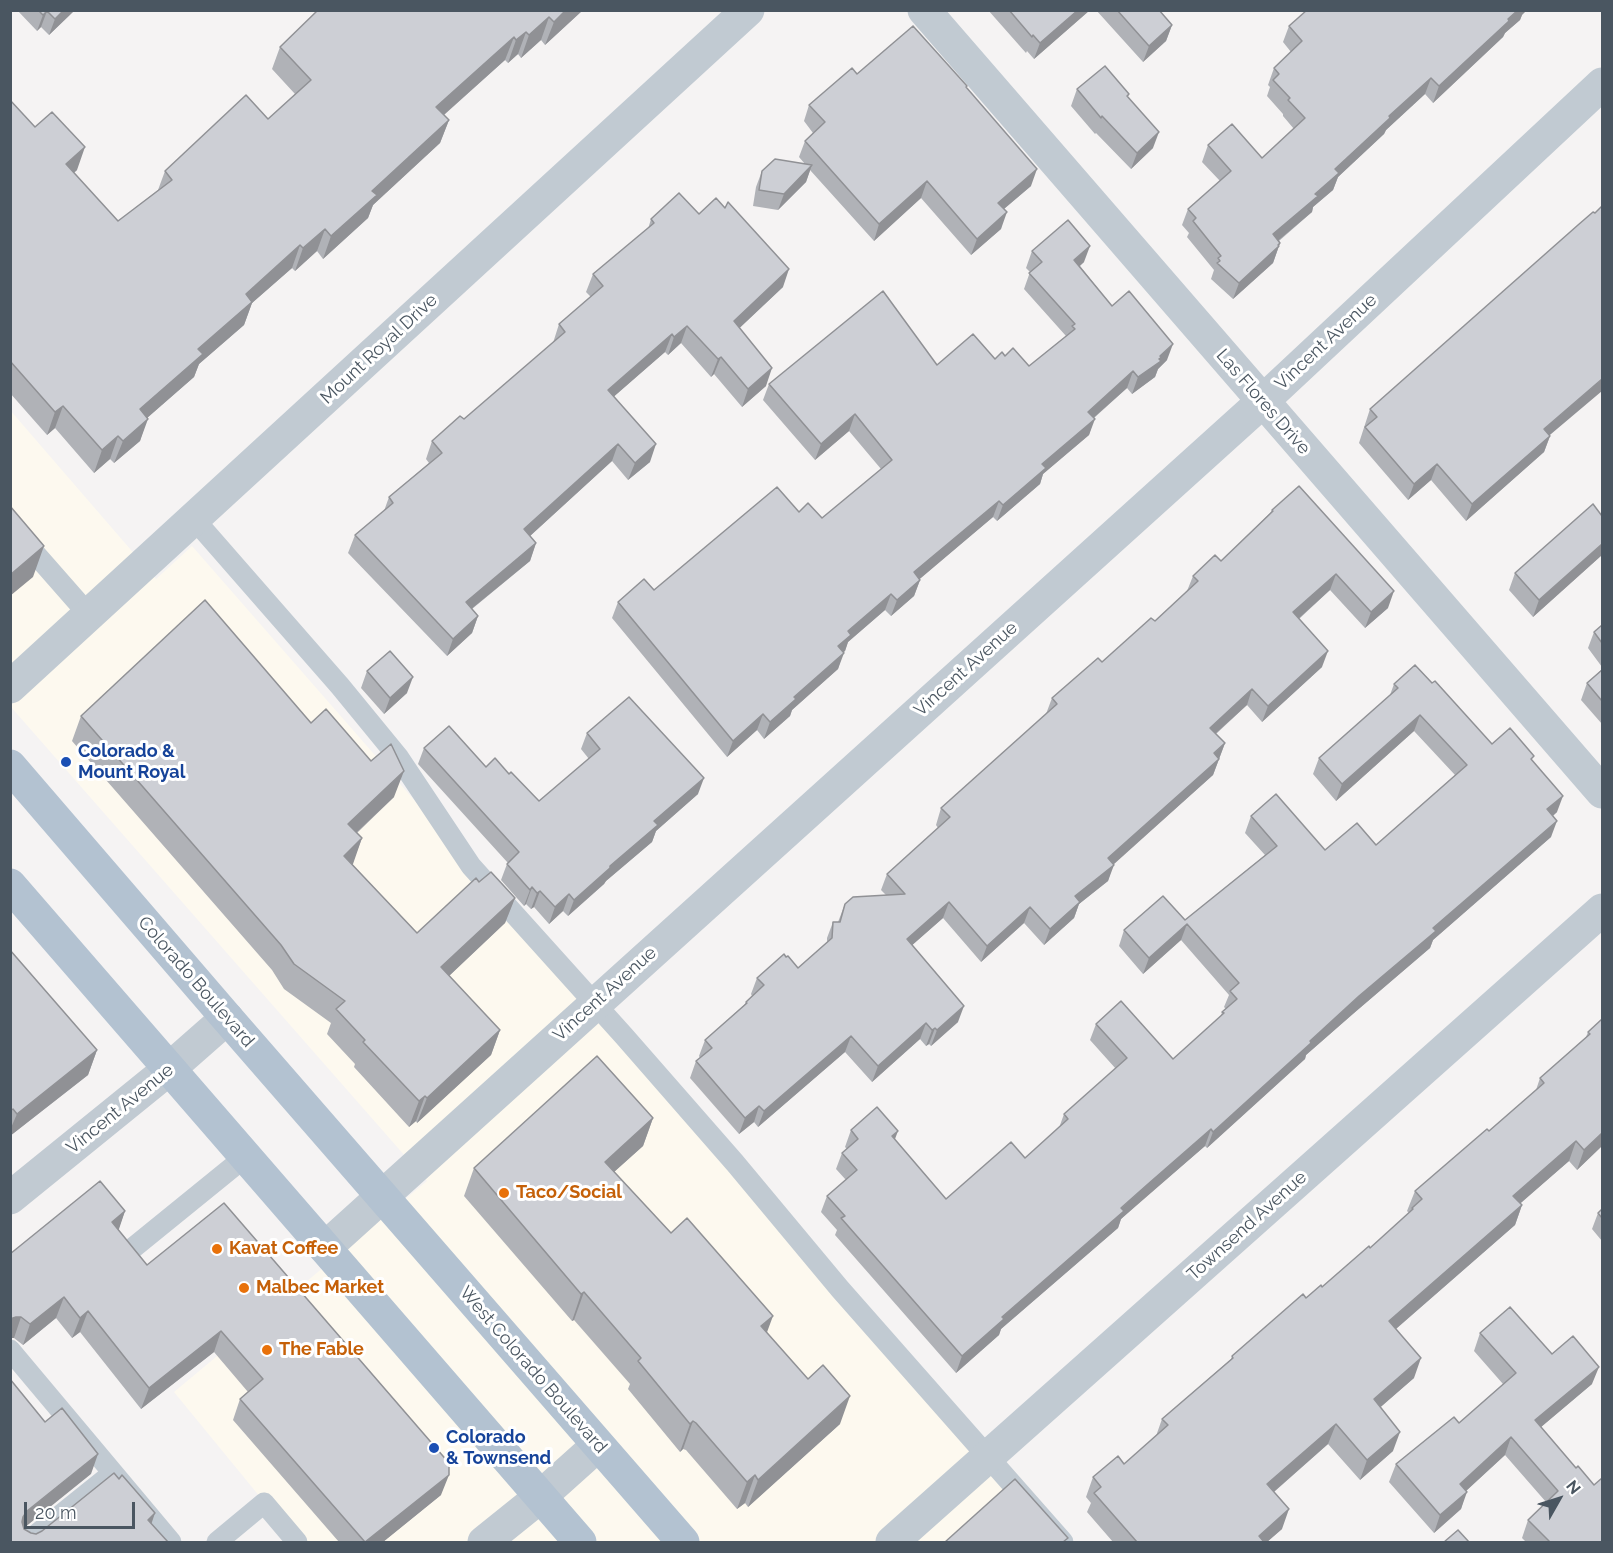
<!DOCTYPE html>
<style>
body{margin:0}
#map{position:relative;width:1613px;height:1553px;overflow:hidden;background:#f5f3f3;font-family:Raleway,sans-serif}
canvas{display:block}
.frame{position:absolute;inset:0;border:12px solid #4a5661;pointer-events:none}
.north{position:absolute;left:1529px;top:1469px;width:60px;height:60px;-webkit-text-stroke:4px #fff;paint-order:stroke;rotate:51deg;font-size:16px;font-weight:700;line-height:24px;text-align:center;color:#4a5661}
.north::after{content:'';display:block;margin:auto;width:21px;height:27px;background:#4a5661;clip-path:polygon(50% 0,100% 100%,50% 72%,0 100%)}
.scale{position:absolute;left:24px;top:1502px;width:111px;height:27px;box-sizing:border-box;border:3px solid #4a5661;border-top:0;padding-left:8px;font-size:18px;line-height:21px;white-space:nowrap;color:#4a5661;-webkit-text-stroke:4px #fff;paint-order:stroke}
</style>
<div id="map">
<canvas width="1613" height="1553"></canvas>
<div class="frame"></div>
<div class="north">N</div>
<div class="scale">20 m</div>
</div>
<script>
const context = document.querySelector('canvas').getContext('2d');
context.lineJoin = 'round';
function paint(path, color) { context.fillStyle = color; context.fill(path, 'evenodd'); }
const poly = rows => new Path2D(rows.map(r => 'M' + r).join(''));
function trace(path, color, width, dash) { context.strokeStyle = color; context.lineWidth = width; context.lineCap = dash ? 'butt' : 'round'; context.setLineDash(dash || []); context.stroke(path); }
function drawText(font, color, halo, rows, align = 'center') {
  context.font = font + ' Raleway,sans-serif'; context.lineWidth = 6; context.setLineDash([]); context.textBaseline = 'middle'; context.strokeStyle = halo; context.fillStyle = color; for (const [text, x, y, turn = 0] of rows) {
    context.save(); context.translate(x, y); context.rotate((+turn || 0) * Math.PI / 180); context.textAlign = isNaN(turn) ? turn : align; if (halo) context.strokeText(text, 0, 0); context.fillText(text, 0, 0); context.restore();
  }
}
paint(poly([
 [10,410,156,579,192,546,1063,1542,297,1542,174,1392,427,1181,11,707]
]), '#fdf9ef');
trace(poly([
 [194,519,340,686,399,758,471,866,624,1036,735,1163,840,1289,1063,1542],
 [10,525,89,615],
 [128,1252,245,1157],
 [10,1350,171,1542],
 [27,1542,113,1473],
 [217,1542,264,1503,297,1542]
]), '#c1cad2', 21);
trace(poly([
 [924,10,1602,792],
 [10,687,748,10],
 [10,1198,169,1069,227,1018],
 [325,1248,1251,412,1602,84],
 [892,1542,1602,910]
]), '#c1cad2', 33);
trace(poly([
 [484,1542,540,1497,598,1445]
]), '#c1cad2', 33);
trace(poly([
 [10,766,227,1018,683,1542],
 [10,885,580,1542]
]), '#b3c2d1', 33);
paint(poly([
 [17,10,75,10,49,35,41,27,37,31],
 [583,10,545,45,541,40,521,58,518,54,508,63,505,60,444,115,449,120,440,143,373,205,368,218,323,259,317,251,295,271,292,268,252,303,244,325,199,364,194,377,147,418,140,441,114,463,110,459,94,473,55,428,47,435,10,393,10,100,35,127,77,170,74,173,118,221,158,190,165,171,268,119,295,94,272,69,280,47],
 [988,10,1090,10,1034,59,1027,51,1026,53],
 [1096,10,1159,10,1172,25,1166,41,1143,62],
 [1522,15,1520,20,1505,33,1503,37,1433,103,1425,94,1386,130,1384,134,1338,177,1333,190,1313,207,1312,212,1279,241,1280,243,1273,263,1233,299,1211,279,1214,270,1187,237,1189,233,1182,225,1188,209,1220,181,1202,162,1208,145,1262,158,1294,129,1283,116,1283,114,1267,96,1270,87,1268,85,1274,68,1291,52,1283,42,1289,26],
 [857,74,967,86,967,88,1031,186,1004,209,1001,229,971,255,921,198,874,241,810,170,806,182,778,210,753,206,756,187,762,171,805,164,799,157,805,141,813,133,804,121,809,105],
 [1077,89,1129,94,1128,97,1153,148,1131,169,1096,133,1095,134,1071,106],
 [699,214,783,287,739,328,766,386,742,407,714,374,711,377,681,343,668,355,665,352,614,396,650,462,628,480,612,461,530,536,536,543,530,561,472,609,478,616,472,633,447,656,348,553,355,535,384,511,389,497,429,463,426,459,432,441,464,419,553,343,559,324,591,297,586,292,593,274,648,229,651,219],
 [1032,251,1084,262,1080,266,1112,306,1167,360,1158,369,1155,377,1132,394,1127,388,1094,418,1089,435,1043,474,1040,484,997,521,993,517,919,579,920,580,914,596,891,616,885,610,848,642,845,651,843,652,838,669,792,710,790,716,764,739,757,730,727,757,612,618,618,602,654,590,799,512,822,518,881,469,849,431,815,460,763,400,769,384,995,359,1005,356,1029,366,1066,336,1024,289,1030,272,1026,268],
 [1370,409,1549,435,1550,436,1544,452,1466,521,1431,480,1408,500,1359,443],
 [1272,510,1388,608,1365,628,1330,590,1299,619,1322,667,1262,722,1247,705,1216,734,1225,743,1213,775,1113,864,1108,881,1079,904,1074,918,1044,945,1024,923,981,962,943,918,912,945,958,1022,931,1046,929,1044,926,1046,920,1039,872,1082,845,1052,758,1127,754,1122,739,1134,690,1078,696,1061,700,1058,699,1056,705,1040,744,1005,746,1002,752,996,751,994,757,978,798,968,827,942,827,938,833,922,838,922,845,904,886,895,881,890,887,874,938,828,936,825,941,808,1046,714,1052,698,1102,662,1155,621,1187,591,1193,576,1221,561,1270,513],
 [1602,516,1602,555,1533,617,1509,590,1515,573],
 [1602,625,1602,667,1588,648,1594,632],
 [1602,669,1602,724,1581,700,1587,683],
 [367,671,407,693,384,714,361,688],
 [1432,683,1492,744,1532,761,1557,812,1553,816,1551,837,1433,940,1430,948,1354,1013,1306,1055,1305,1059,1207,1148,1205,1146,1142,1200,1121,1219,1118,1228,1001,1329,999,1335,956,1373,835,1235,837,1230,821,1212,827,1196,846,1180,836,1169,842,1153,847,1149,845,1147,851,1130,895,1140,946,1199,1025,1158,1059,1128,1064,1114,1116,1069,1090,1040,1096,1024,1173,1059,1221,1016,1222,1012,1226,1009,1224,1007,1229,995,1181,940,1143,974,1119,946,1124,930,1185,920,1265,855,1245,833,1251,816,1325,850,1376,845,1455,775,1414,731,1336,801,1313,774,1319,758,1390,695,1394,684],
 [81,716,311,723,394,797,357,833,362,838,352,864,417,933,479,882,515,898,505,923,449,976,500,1030,491,1055,417,1123,416,1121,409,1127,354,1067,355,1064,327,1034,331,1023,284,989,272,970,72,741],
 [587,733,698,794,656,831,652,842,606,881,604,884,568,916,563,911,549,924,534,907,531,909,526,904,524,906,501,880,507,864,508,863,418,764,424,748,509,774,539,801,589,759,581,749],
 [10,950,97,1050,88,1075,10,1136],
 [1602,1019,1602,1146,1577,1170,1569,1161,1520,1203,1522,1205,1515,1225,1396,1329,1414,1378,1380,1407,1393,1451,1360,1480,1328,1444,1274,1492,1282,1529,1267,1542,1113,1542,1087,1512,1091,1503,1086,1497,1093,1477,1124,1464,1156,1436,1162,1419,1231,1359,1232,1356,1306,1298,1322,1287,1370,1248,1409,1213,1407,1211,1415,1191,1489,1131,1536,1090,1540,1078,1586,1037,1588,1032],
 [653,1118,643,1146,614,1172,671,1233,767,1333,840,1424,748,1507,745,1503,737,1509,686,1450,683,1449,680,1452,628,1389,630,1384,574,1320,572,1321,464,1196,474,1168],
 [1602,1209,1602,1241,1592,1229,1598,1213],
 [125,1211,118,1230,147,1265,441,1495,383,1542,339,1542,233,1420,240,1399,248,1392,214,1352,141,1409,80,1332,72,1338,56,1318,23,1345,14,1338,10,1254],
 [1480,1333,1552,1354,1592,1384,1541,1427,1602,1542,1526,1542,1522,1538,1528,1520,1546,1502,1505,1455,1466,1491,1461,1509,1434,1533,1389,1482,1396,1464,1459,1423,1503,1384,1474,1351]
]), '#b0b2b7');
paint(poly([
 [64,10,75,10,49,35,55,19],
 [566,10,583,10,545,45,554,22],
 [1078,10,1090,10,1034,59,1040,43],
 [1518,10,1527,10,1522,15,1520,20,1505,33,1503,37,1433,103,1439,86,1508,19],
 [47,11,41,27,37,31,43,15],
 [549,17,541,40,521,58,529,35],
 [1172,25,1166,41,1143,62,1149,46],
 [526,32,518,54,508,63,516,40],
 [514,37,505,60,428,129,436,107],
 [1431,78,1425,94,1386,130,1384,134,1338,177,1333,190,1313,207,1312,212,1267,250,1273,234,1315,194,1335,169,1389,116],
 [449,120,440,143,373,205,368,218,323,259,331,236,372,191],
 [1159,132,1153,148,1131,169,1137,153],
 [85,147,77,170,57,186,66,164],
 [812,165,806,182,778,210,784,194],
 [1037,169,1031,186,992,219,998,203],
 [927,181,921,198,874,241,879,224],
 [1007,212,1001,229,971,255,977,239],
 [325,229,317,251,295,271,303,248],
 [1280,243,1273,263,1233,299,1239,283],
 [300,245,292,268,252,303,244,325,199,364,194,377,131,432,140,409,198,349,246,294],
 [1090,246,1084,262,1068,276,1074,260],
 [789,269,783,287,728,339,734,321],
 [687,326,681,343,668,355,674,337],
 [672,334,665,352,602,407,608,390],
 [1173,344,1167,360,1158,369,1155,377,1132,394,1138,377,1160,356],
 [721,357,714,374,711,377,718,359],
 [772,368,766,386,742,407,748,389],
 [1133,371,1127,388,1082,428,1088,412],
 [1602,379,1602,391,1538,445,1544,429],
 [63,406,55,428,47,435,55,412],
 [855,414,849,431,815,460,821,444],
 [148,419,140,441,114,463,123,441],
 [1095,419,1089,435,1043,474,1040,484,997,521,1003,505,1042,464],
 [118,436,110,459,94,473,102,450],
 [1550,436,1544,452,1466,521,1472,504],
 [618,444,612,461,518,547,524,529],
 [656,444,650,462,628,480,635,463],
 [1437,464,1431,480,1408,500,1414,484],
 [999,501,993,517,908,589,914,572],
 [536,543,530,561,459,619,466,602],
 [1602,544,1602,555,1533,617,1539,600],
 [44,546,33,577,10,596,10,575],
 [1336,574,1330,590,1287,629,1293,612],
 [920,580,914,596,891,616,897,600],
 [1394,591,1388,608,1365,628,1371,612],
 [891,594,885,610,848,642,845,651,832,662,838,646,848,631],
 [478,616,472,633,447,656,453,639],
 [1328,651,1322,667,1262,722,1268,706],
 [844,653,838,669,792,710,790,716,764,739,770,722,794,697],
 [413,677,407,693,384,714,390,698],
 [1252,689,1247,705,1204,744,1210,728],
 [763,714,757,730,727,757,733,741],
 [1420,715,1414,731,1336,801,1342,784],
 [1225,743,1213,775,1103,874,1114,865,1108,881,1079,904,1074,918,1044,945,1050,929,1075,896,1108,858],
 [404,771,394,797,339,849,348,824],
 [704,778,698,794,656,831,652,842,606,881,604,884,568,916,574,900,610,866,654,821],
 [1563,796,1557,812,1541,826,1547,809],
 [1557,821,1551,837,1433,940,1430,948,1354,1013,1306,1055,1305,1059,1207,1148,1213,1132,1310,1041,1433,928],
 [362,838,353,864,335,881,344,856],
 [532,887,526,904,524,906,530,890],
 [540,891,534,907,531,909,537,893],
 [569,894,563,911,549,924,555,907],
 [515,898,505,923,432,992,441,967],
 [949,902,943,918,901,955,907,939],
 [1030,907,1024,923,981,962,987,946],
 [1187,924,1181,940,1143,974,1149,958],
 [964,1006,958,1022,931,1046,937,1030],
 [926,1023,920,1039,872,1082,878,1066],
 [935,1028,929,1044,926,1046,932,1030],
 [500,1030,491,1055,417,1123,427,1098],
 [851,1036,845,1052,758,1127,764,1111],
 [97,1050,88,1075,10,1136,10,1130,17,1114],
 [425,1096,416,1121,409,1127,419,1101],
 [759,1106,754,1122,739,1134,745,1118],
 [653,1118,643,1146,595,1189,605,1162],
 [1211,1129,1205,1146,1121,1219,1118,1228,1001,1329,999,1335,956,1373,962,1356,1002,1317,1148,1184],
 [898,1131,892,1147,892,1136],
 [1602,1133,1602,1146,1577,1170,1584,1150],
 [1576,1141,1569,1161,1506,1216,1513,1196],
 [1522,1205,1515,1225,1382,1341,1389,1321],
 [125,1211,118,1232,112,1222],
 [584,1292,574,1320,572,1321,581,1294],
 [64,1297,56,1318,23,1345,30,1324],
 [88,1311,80,1332,72,1338,80,1318],
 [773,1316,763,1343,761,1326],
 [16,1317,21,1317,14,1338,10,1338,10,1319],
 [221,1331,214,1352,141,1409,149,1388],
 [1421,1358,1414,1378,1367,1419,1374,1399],
 [1599,1367,1592,1384,1528,1438,1535,1420],
 [850,1396,840,1424,748,1507,758,1480],
 [693,1421,683,1449,680,1452,690,1424],
 [1336,1424,1328,1444,1260,1504,1267,1484],
 [1400,1432,1393,1451,1360,1480,1367,1460],
 [1511,1437,1505,1455,1454,1502,1460,1484],
 [98,1454,91,1474,19,1532,23,1517,27,1511],
 [449,1475,441,1495,383,1542,365,1542],
 [755,1475,745,1503,737,1509,747,1482],
 [1467,1492,1461,1509,1434,1533,1440,1515],
 [1289,1509,1282,1529,1267,1542,1256,1542,1259,1536],
 [155,1513,148,1534,148,1520]
]), '#909195');
const building = poly([
 [38,10,64,10,55,19,47,11,43,15,38,10],
 [318,10,566,10,554,22,549,17,529,35,526,32,516,40,514,37,436,107,449,120,372,191,377,195,331,236,325,229,303,248,300,245,246,294,252,302,198,349,203,354,140,409,148,419,123,441,118,436,102,450,63,406,55,412,10,361,10,100,35,127,52,112,85,147,66,164,118,221,172,180,165,171,246,95,268,119,311,80,280,47,318,10],
 [1009,10,1078,10,1040,43,1033,35,1032,37,1009,10],
 [1117,10,1159,10,1172,25,1149,46,1117,10],
 [1307,10,1518,10,1508,19,1509,21,1439,86,1431,78,1389,116,1390,118,1335,169,1339,173,1315,194,1318,196,1273,234,1280,243,1278,245,1279,246,1239,283,1217,263,1220,261,1218,258,1221,256,1193,221,1196,218,1188,209,1231,171,1208,145,1232,124,1262,158,1305,118,1288,100,1290,98,1273,80,1279,74,1274,68,1302,41,1289,26,1307,10],
 [913,26,967,86,966,87,1037,169,998,203,1007,212,977,239,927,181,879,224,805,141,825,122,809,105,852,68,857,74,913,26],
 [1105,66,1129,94,1127,96,1159,132,1137,153,1102,116,1101,118,1077,89,1105,66],
 [775,159,812,165,784,194,759,190,762,171,775,159],
 [679,193,699,214,716,198,725,208,728,202,789,269,734,321,772,368,748,389,721,357,718,359,687,326,674,337,672,334,608,390,656,444,635,463,618,444,524,529,536,543,466,602,478,616,453,639,355,535,393,503,389,497,442,453,432,441,460,416,464,419,565,332,559,324,603,286,593,274,654,223,651,219,679,193],
 [1602,206,1602,379,1544,429,1550,436,1472,504,1437,464,1414,484,1365,427,1377,417,1370,409,1578,225,1593,212,1595,213,1602,206],
 [1068,220,1090,246,1074,260,1112,306,1129,291,1173,344,1160,356,1161,358,1159,359,1161,361,1138,377,1133,371,1088,412,1095,419,1042,464,1046,468,1003,505,999,501,914,572,920,580,897,600,891,594,848,631,851,635,838,646,844,653,794,697,796,699,770,722,763,714,733,741,618,602,644,579,654,590,777,487,799,512,808,503,822,518,892,460,855,414,821,444,769,384,883,291,937,365,973,334,995,359,1002,352,1005,356,1013,348,1029,366,1075,329,1072,326,1075,324,1029,273,1042,262,1032,251,1068,220],
 [1299,486,1394,591,1371,612,1336,574,1293,612,1328,651,1268,706,1252,689,1210,728,1225,743,1214,753,1219,759,1108,858,1114,865,1075,896,1080,902,1050,929,1030,907,987,946,949,902,907,939,964,1006,937,1030,935,1028,932,1030,926,1023,878,1066,851,1036,764,1111,759,1106,745,1118,696,1061,712,1048,705,1040,747,1003,746,1002,764,985,757,978,784,954,786,957,788,956,798,968,832,938,833,922,840,922,845,904,853,897,905,894,887,874,950,817,941,808,1057,704,1052,698,1098,658,1102,662,1151,618,1155,621,1198,581,1193,576,1215,555,1221,561,1273,511,1272,510,1299,486],
 [1593,504,1602,516,1602,544,1539,600,1515,573,1593,504],
 [10,506,44,546,10,575,10,506],
 [205,600,311,723,326,709,371,761,391,744,404,771,348,824,362,838,344,856,417,933,476,878,479,882,491,872,515,898,441,967,500,1030,427,1098,425,1096,419,1101,363,1042,365,1040,336,1009,345,1001,294,964,281,945,81,716,205,600],
 [1602,625,1602,643,1594,632,1602,625],
 [390,651,413,677,390,698,367,671,390,651],
 [1415,665,1432,683,1435,681,1492,744,1510,728,1534,756,1531,759,1563,796,1547,809,1557,821,1433,928,1436,931,1359,996,1310,1041,1311,1043,1213,1132,1211,1129,1148,1184,1121,1208,1124,1211,1002,1317,1004,1319,962,1356,841,1218,845,1216,827,1196,857,1170,842,1153,858,1139,851,1130,877,1107,898,1131,892,1136,946,1199,1011,1142,1025,1158,1068,1119,1064,1114,1127,1058,1096,1024,1121,1001,1173,1059,1224,1013,1222,1012,1237,999,1230,991,1239,983,1187,924,1149,958,1124,930,1163,896,1185,920,1277,846,1251,816,1276,794,1325,850,1357,823,1376,845,1467,765,1420,715,1342,784,1319,758,1398,688,1394,684,1415,665],
 [1602,670,1602,701,1587,683,1602,670],
 [629,697,704,778,654,821,658,825,610,866,610,868,574,900,569,894,555,907,540,891,537,893,532,887,530,890,507,864,519,852,424,748,449,726,486,767,495,758,509,774,511,772,539,801,600,749,587,733,629,697],
 [10,950,97,1050,17,1114,13,1109,10,1111,10,950],
 [1602,1019,1602,1133,1584,1150,1576,1141,1513,1196,1522,1205,1389,1321,1421,1358,1374,1399,1400,1432,1367,1460,1336,1424,1267,1484,1289,1509,1259,1536,1264,1542,1137,1542,1094,1493,1101,1487,1093,1477,1118,1456,1124,1464,1168,1425,1162,1419,1233,1358,1232,1356,1303,1294,1306,1298,1321,1285,1322,1287,1369,1246,1370,1248,1413,1209,1412,1208,1422,1199,1415,1191,1487,1129,1489,1131,1544,1083,1540,1078,1590,1034,1588,1032,1602,1019],
 [597,1056,653,1118,605,1162,671,1233,687,1218,773,1316,761,1326,808,1379,823,1365,850,1396,758,1480,755,1475,747,1482,696,1423,693,1421,690,1424,638,1361,641,1358,584,1292,581,1294,474,1168,597,1056],
 [100,1181,125,1211,112,1222,147,1265,224,1203,449,1463,449,1475,365,1542,240,1399,263,1379,221,1331,149,1388,88,1311,80,1318,64,1297,30,1324,21,1317,16,1317,10,1319,10,1254,100,1181],
 [1602,1209,1602,1218,1598,1213,1602,1209],
 [1510,1307,1552,1354,1573,1336,1599,1367,1535,1420,1576,1468,1578,1466,1594,1485,1602,1478,1602,1542,1550,1542,1528,1520,1558,1491,1511,1437,1460,1484,1467,1492,1440,1515,1396,1464,1454,1417,1459,1423,1516,1373,1480,1333,1510,1307],
 [10,1379,45,1422,62,1408,98,1454,27,1511,23,1517,22,1522,24,1529,31,1533,36,1534,42,1531,114,1473,119,1479,122,1475,155,1513,148,1520,168,1542,10,1542,10,1379],
 [1015,1479,1068,1538,1063,1542,945,1542,1015,1479],
 [1458,1530,1469,1542,1444,1542,1458,1530]
]);
paint(building, '#cdcfd5');
trace(building, '#909195', 1.5);
for (const [x, y, r, color] of [
 [66,762,6,"#1a4fb4"],
 [504,1193,6,"#e8710a"],
 [217,1249,6,"#e8710a"],
 [244,1288,6,"#e8710a"],
 [267,1350,6,"#e8710a"],
 [434,1448,6,"#1a4fb4"]
]) { const dot = new Path2D(); dot.arc(x, y, r, 0, 2 * Math.PI); context.fillStyle = color; context.fill(dot); trace(dot, '#fff', 2); }
drawText('18px', '#4a5661', '#fff', [
 ["Vincent Avenue",1326,342,-43],
 ["Mount Royal Drive",379,349,-43],
 ["Las Flores Drive",1263,402,49],
 ["Vincent Avenue",966,669,-42],
 ["Colorado Boulevard",196,982,49],
 ["Vincent Avenue",605,994,-42],
 ["Vincent Avenue",120,1109,-39],
 ["Townsend Avenue",1247,1226,-42],
 ["West Colorado Boulevard",533,1370,49]
]);
drawText('bold 18px', '#164399', '#fff', [
 ["Colorado &",78,752],
 ["Mount Royal",78,773],
 ["Colorado",446,1438],
 ["& Townsend",446,1459]
], 'left');
drawText('bold 18px', '#c56008', '#fff', [
 ["Taco/Social",516,1193],
 ["Kavat Coffee",229,1249],
 ["Malbec Market",256,1288],
 ["The Fable",279,1350]
], 'left');
</script>
